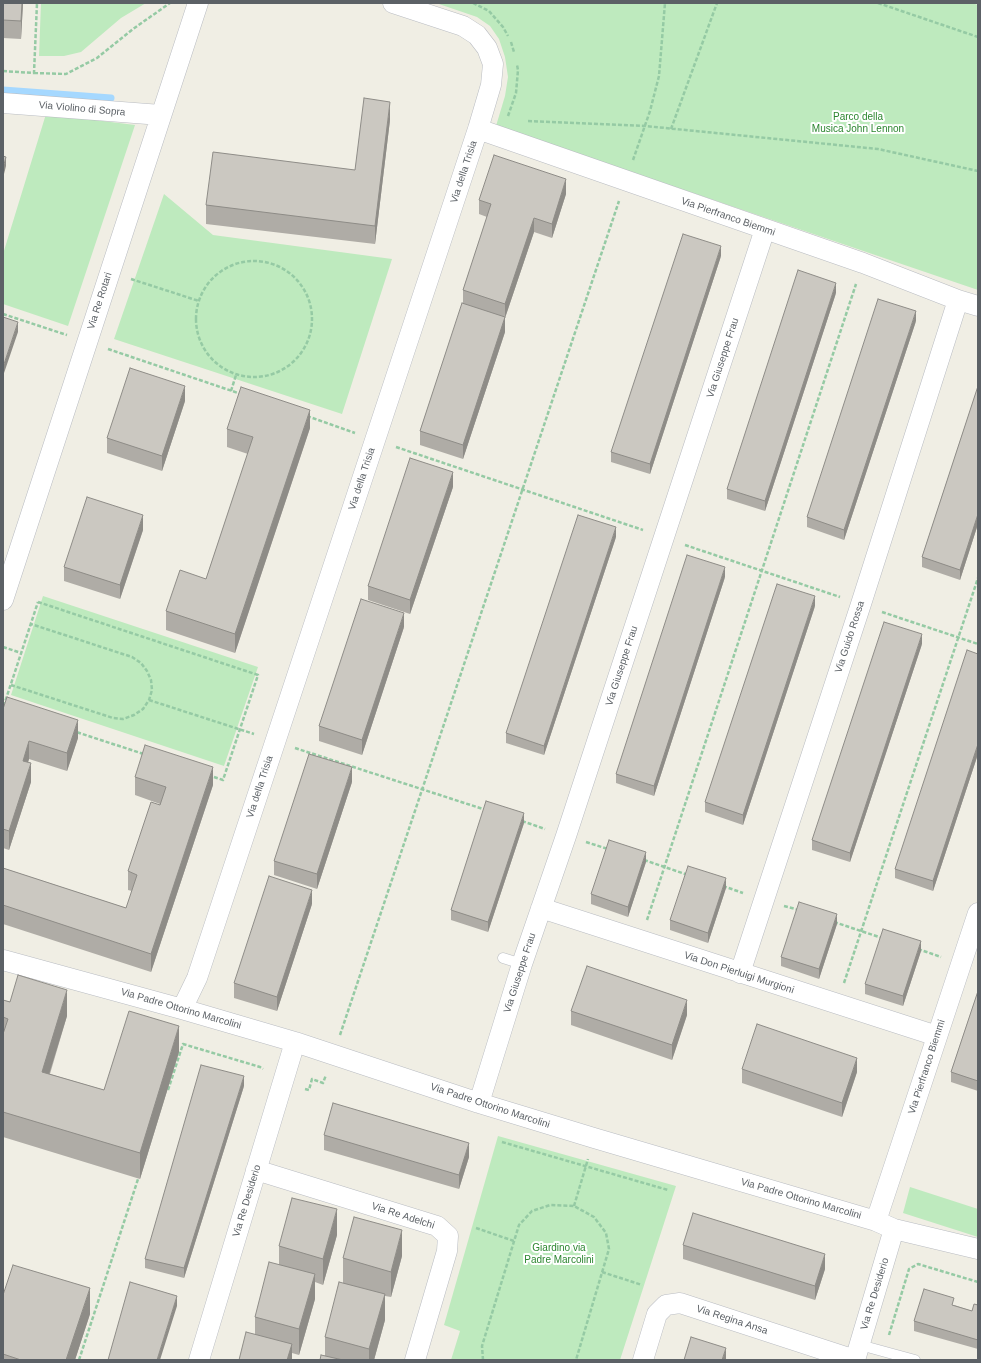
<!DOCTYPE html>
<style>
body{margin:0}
#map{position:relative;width:981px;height:1363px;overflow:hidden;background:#f0eee4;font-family:Helvetica,sans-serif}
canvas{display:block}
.frame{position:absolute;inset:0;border:4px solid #5c6166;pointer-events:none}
</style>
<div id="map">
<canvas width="981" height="1363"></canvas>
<div class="frame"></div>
</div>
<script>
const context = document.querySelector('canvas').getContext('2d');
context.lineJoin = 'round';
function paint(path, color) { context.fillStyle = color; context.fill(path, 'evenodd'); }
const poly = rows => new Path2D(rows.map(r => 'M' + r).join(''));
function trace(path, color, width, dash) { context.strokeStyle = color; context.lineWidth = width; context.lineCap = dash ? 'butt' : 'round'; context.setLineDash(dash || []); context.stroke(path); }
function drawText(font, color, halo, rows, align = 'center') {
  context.font = font + ' Helvetica,sans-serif'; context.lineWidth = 4; context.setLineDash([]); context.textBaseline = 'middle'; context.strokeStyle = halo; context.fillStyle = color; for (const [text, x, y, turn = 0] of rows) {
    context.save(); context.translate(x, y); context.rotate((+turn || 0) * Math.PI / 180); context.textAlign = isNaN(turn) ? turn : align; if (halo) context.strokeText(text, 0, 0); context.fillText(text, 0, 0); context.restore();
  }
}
paint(poly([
 [41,3,146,3,121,18,81,52,64,56,39,56],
 [436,3,972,3,978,5,978,290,496,126,505,96,508,77,505,57,499,39,490,26,477,17],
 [46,114,135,125,68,326,3,304,3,254],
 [164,194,213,235,392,259,342,414,114,339],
 [43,596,258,667,224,766,11,695],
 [498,1136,676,1186,620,1360,451,1360,460,1331,444,1325],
 [910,1187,978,1209,978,1237,903,1213]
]), '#beeabe');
trace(poly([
 [3,90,111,98]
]), '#a5d8ff', 7);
const lane = poly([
 [503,958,522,964],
 [860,1345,915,1360]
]);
const street = poly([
 [3,103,161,115],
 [478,129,863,263,958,300,978,306],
 [3,600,198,3],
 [541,908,937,1036],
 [3,960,182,1009,295,1042,479,1103,594,1138,876,1221,894,1229,978,1249],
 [740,973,861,604,958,300],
 [182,1009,197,978,478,129,491,85,493,64,487,48,477,35,463,26,393,3],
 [479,1103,522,964,566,836,765,229],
 [256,1170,437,1226,448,1236,447,1251,415,1360],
 [876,1221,978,913],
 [199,1360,295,1042],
 [643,1360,657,1314,666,1305,680,1303,855,1360],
 [855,1360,894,1229]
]);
trace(lane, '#b9bcc2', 11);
trace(street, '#b9bcc2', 21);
trace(poly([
 [473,3,489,11,503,27,508,36],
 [878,3,978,37],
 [511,42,514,52],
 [3,71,34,73,37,3],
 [34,73,66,74,97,58,133,29,170,3],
 [508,116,516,93,518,70,517,65],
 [528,121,645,126,878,149,978,171],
 [671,129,717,3],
 [633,160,650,111,659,76,665,3],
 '196 319a58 58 0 1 1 116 0a58 58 0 1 1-116 0Z',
 [131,279,199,301],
 [3,314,67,335],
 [108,349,241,394],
 [231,391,236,375],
 [307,416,355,433],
 [396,447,643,530],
 [685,545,840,597],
 [38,602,258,675,223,780,3,708,38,602],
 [882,612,978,644],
 [3,647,21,653],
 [11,685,113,718,123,719,134,715,143,709,149,700,152,690,151,680,147,671,141,663,132,657,31,624],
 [149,700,254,734],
 [295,748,486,810],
 [522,821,545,829],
 [586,842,608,849],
 [644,860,688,875],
 [723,886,743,893],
 [784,906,799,910],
 [647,920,856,284],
 [834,922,882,938],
 [918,949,941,957],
 [844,983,978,578],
 [340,1035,619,201],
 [305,1089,309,1090,312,1079,323,1083,326,1075],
 [168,1090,183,1044,260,1067,263,1069],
 [502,1142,668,1190],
 [574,1206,588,1159],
 [476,1228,514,1241],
 [602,1272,642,1285],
 [889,1335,909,1269,918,1264,978,1282],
 [79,1360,139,1176],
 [483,1360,482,1346,519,1225,532,1211,550,1205,574,1206,594,1217,606,1233,609,1249,576,1360]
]), '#95caa4', 2.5, [4, 2]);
trace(lane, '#fff', 10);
trace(street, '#fff', 20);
paint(poly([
 [3,3,23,3,21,39,3,38],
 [390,120,375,244,206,224,206,205,355,170],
 [566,194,552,238,534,232,505,318,505,332,463,459,420,445,420,431,463,303,463,290,487,217,479,214,479,200],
 [721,256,650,474,611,462,611,452],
 [836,293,765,511,727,499,727,489],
 [916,321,844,540,807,527,807,517],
 [978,386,978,524,960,580,922,567,922,557],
 [185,401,162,471,107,453,107,438],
 [310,428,235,653,166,630,166,611,206,579,248,454,227,447,227,429],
 [453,487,410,614,368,600,368,586],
 [143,530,120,599,64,581,64,567],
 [616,537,544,755,506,743,506,733],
 [725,577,654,796,616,783,616,774],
 [815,606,743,825,705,812,705,802],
 [404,627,362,755,319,741,319,726],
 [922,644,850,862,812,850,812,840],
 [978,654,978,754,933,891,895,878,895,869],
 [3,709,78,738,67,771,29,759,28,762,31,782,9,850,3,848],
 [135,777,213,785,151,972,3,924,3,868,126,908,132,891,128,890,128,871,160,804,135,795],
 [352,782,317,889,274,875,274,861],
 [524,823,488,932,451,920,451,910],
 [646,862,628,917,591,904,591,894],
 [726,888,708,943,670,930,670,920],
 [312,904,277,1011,234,998,234,983],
 [837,924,819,979,781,966,781,957],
 [921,951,903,1006,865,994,865,984],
 [978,991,978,1091,951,1082,951,1072],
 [3,1000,67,1016,50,1074,104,1090,179,1052,140,1179,3,1137],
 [571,1011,687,1015,672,1060,571,1025],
 [742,1069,857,1072,842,1117,742,1083],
 [244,1086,184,1278,145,1268,145,1259],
 [324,1135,469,1157,459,1189,324,1150],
 [337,1235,323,1285,315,1282,315,1299,299,1355,292,1353,292,1360,255,1334,255,1317,279,1265,279,1246],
 [683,1245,825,1269,815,1300,683,1259],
 [402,1256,391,1297,385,1296,385,1320,374,1360,320,1360,325,1355,325,1337,343,1283,343,1258],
 [3,1295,90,1314,75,1360,3,1360],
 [954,1305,972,1311,978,1305,978,1349,914,1331,914,1321]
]), '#afaca6');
paint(poly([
 [22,3,23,3,21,39,21,21],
 [390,102,390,120,375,244,375,226],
 [6,157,6,166,3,178,3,168],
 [566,179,566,194,552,238,552,224],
 [534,218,534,232,505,318,505,332,463,459,463,445,505,317,505,304],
 [721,246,721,256,650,474,650,464],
 [836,283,836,293,765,511,765,501],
 [916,311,916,321,844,540,844,530],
 [18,322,18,332,3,376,3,367],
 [185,386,185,401,162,471,162,456],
 [310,410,310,428,235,653,235,634],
 [453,472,453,487,410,614,410,600],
 [978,514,978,524,960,580,960,570],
 [143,515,143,530,120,599,120,585],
 [616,527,616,537,544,755,544,746],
 [725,567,725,577,654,796,654,786],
 [815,596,815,606,743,825,743,815],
 [404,613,404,627,362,755,362,740],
 [922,634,922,644,850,862,850,853],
 [78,720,78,738,67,771,67,753],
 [29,741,29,759,23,779,23,761],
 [978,744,978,754,933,891,933,881],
 [31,763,31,782,9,850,9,831],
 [213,767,213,785,151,972,151,954],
 [352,767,352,782,317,889,317,874],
 [524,813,524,823,488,932,488,922],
 [646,852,646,862,628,917,628,907],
 [726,878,726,888,708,943,708,933],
 [312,890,312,904,277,1011,277,997],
 [837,914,837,924,819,979,819,969],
 [921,941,921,951,903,1006,903,996],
 [67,990,67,1016,42,1097,42,1072],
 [687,1000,687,1015,672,1060,672,1045],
 [179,1026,179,1052,140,1179,140,1153],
 [857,1058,857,1072,842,1117,842,1103],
 [244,1076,244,1086,184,1278,184,1268],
 [469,1143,469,1157,459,1189,459,1175],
 [337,1209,337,1235,323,1285,323,1259],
 [402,1230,402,1256,391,1297,391,1272],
 [825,1254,825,1269,815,1300,815,1286],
 [315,1274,315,1299,299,1355,299,1329],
 [90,1288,90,1314,75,1360,66,1360],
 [385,1294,385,1320,374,1360,369,1360,369,1349],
 [177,1296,177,1306,160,1360,157,1360],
 [292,1344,292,1360,287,1360],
 [726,1348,726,1360,722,1360]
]), '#8e8c87');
const building = poly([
 [3,3,22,3,21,21,3,20,3,3],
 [364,98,390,102,375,226,206,205,213,152,355,170,364,98],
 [494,155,566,179,552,224,534,218,505,304,463,290,491,204,479,200,494,155],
 [3,156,6,157,3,168,3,156],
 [683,234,721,246,650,464,611,452,683,234],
 [798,270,836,283,765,501,727,489,798,270],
 [878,299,916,311,844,530,807,517,878,299],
 [462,303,505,317,463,445,420,431,462,303],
 [3,317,18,322,3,367,3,317],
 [130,368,185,386,162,456,107,438,130,368],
 [978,386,978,514,960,570,922,557,978,386],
 [241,387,310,410,235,634,166,611,180,570,206,579,253,437,227,429,241,387],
 [410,458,453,472,410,600,368,586,410,458],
 [87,497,143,515,120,585,64,567,87,497],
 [578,515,616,527,544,746,506,733,578,515],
 [687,555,725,567,654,786,616,774,687,555],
 [777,584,815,596,743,815,705,802,777,584],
 [361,599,404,613,362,740,319,726,361,599],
 [884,622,922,634,850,853,812,840,884,622],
 [967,650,978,654,978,744,933,881,895,869,967,650],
 [7,697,78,720,67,753,29,741,23,761,31,763,9,831,3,829,3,709,7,697],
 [145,745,213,767,151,954,3,905,3,868,126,908,137,875,128,871,151,802,160,805,166,787,135,777,145,745],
 [309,754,352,767,317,874,274,861,309,754],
 [486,801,524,813,488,922,451,910,486,801],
 [609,840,646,852,628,907,591,894,609,840],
 [688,866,726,878,708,933,670,920,688,866],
 [269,876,312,890,277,997,234,983,269,876],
 [799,902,837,914,819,969,781,957,799,902],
 [883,929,921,941,903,996,865,984,883,929],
 [587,966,687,1000,672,1045,571,1011,587,966],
 [18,975,67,990,42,1072,104,1090,129,1011,179,1026,140,1153,3,1112,3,1034,8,1019,3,1017,3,1000,10,1002,18,975],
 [978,991,978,1081,951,1072,978,991],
 [757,1024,857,1058,842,1103,742,1069,757,1024],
 [201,1065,244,1076,184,1268,145,1259,201,1065],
 [333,1103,469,1143,459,1175,324,1135,333,1103],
 [292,1198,337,1209,323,1259,279,1246,292,1198],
 [693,1213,825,1254,815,1286,683,1245,693,1213],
 [354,1217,402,1230,391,1272,343,1258,354,1217],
 [269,1262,315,1274,299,1329,255,1317,269,1262],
 [13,1265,90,1288,66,1360,21,1360,3,1354,3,1295,13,1265],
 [130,1282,177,1296,157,1360,108,1360,130,1282],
 [339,1282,385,1294,369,1349,325,1337,339,1282],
 [924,1289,954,1298,952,1305,972,1311,974,1304,978,1305,978,1340,914,1321,924,1289],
 [246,1332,292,1344,287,1360,239,1360,246,1332],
 [691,1337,726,1348,722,1360,684,1360,691,1337],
 [321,1355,343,1360,320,1360,321,1355]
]);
paint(building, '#cbc8c1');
trace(building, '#8e8c87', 1);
drawText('10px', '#5c6166', '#fff', [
 ["Via Violino di Sopra",82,109,5],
 ["Via della Trisia",464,172,-72],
 ["Via Pierfranco Biemmi",728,217,19],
 ["Via Re Rotari",100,301,-72],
 ["Via Giuseppe Frau",723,358,-72],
 ["Via della Trisia",362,479,-72],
 ["Via Guido Rossa",850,637,-72],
 ["Via Giuseppe Frau",622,666,-72],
 ["Via della Trisia",260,787,-72],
 ["Via Giuseppe Frau",520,973,-72],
 ["Via Don Pierluigi Murgioni",739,973,18],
 ["Via Padre Ottorino Marcolini",181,1009,16],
 ["Via Pierfranco Biemmi",927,1067,-72],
 ["Via Padre Ottorino Marcolini",490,1106,18],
 ["Via Padre Ottorino Marcolini",801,1199,16],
 ["Via Re Desiderio",247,1201,-73],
 ["Via Re Adelchi",403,1216,18],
 ["Via Re Desiderio",875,1294,-73],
 ["Via Regina Ansa",732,1320,18]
]);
drawText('10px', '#2c8630', '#fff', [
 ["Parco della",858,117],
 ["Musica John Lennon",858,129],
 ["Giardino via",559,1248],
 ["Padre Marcolini",559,1260]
]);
</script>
